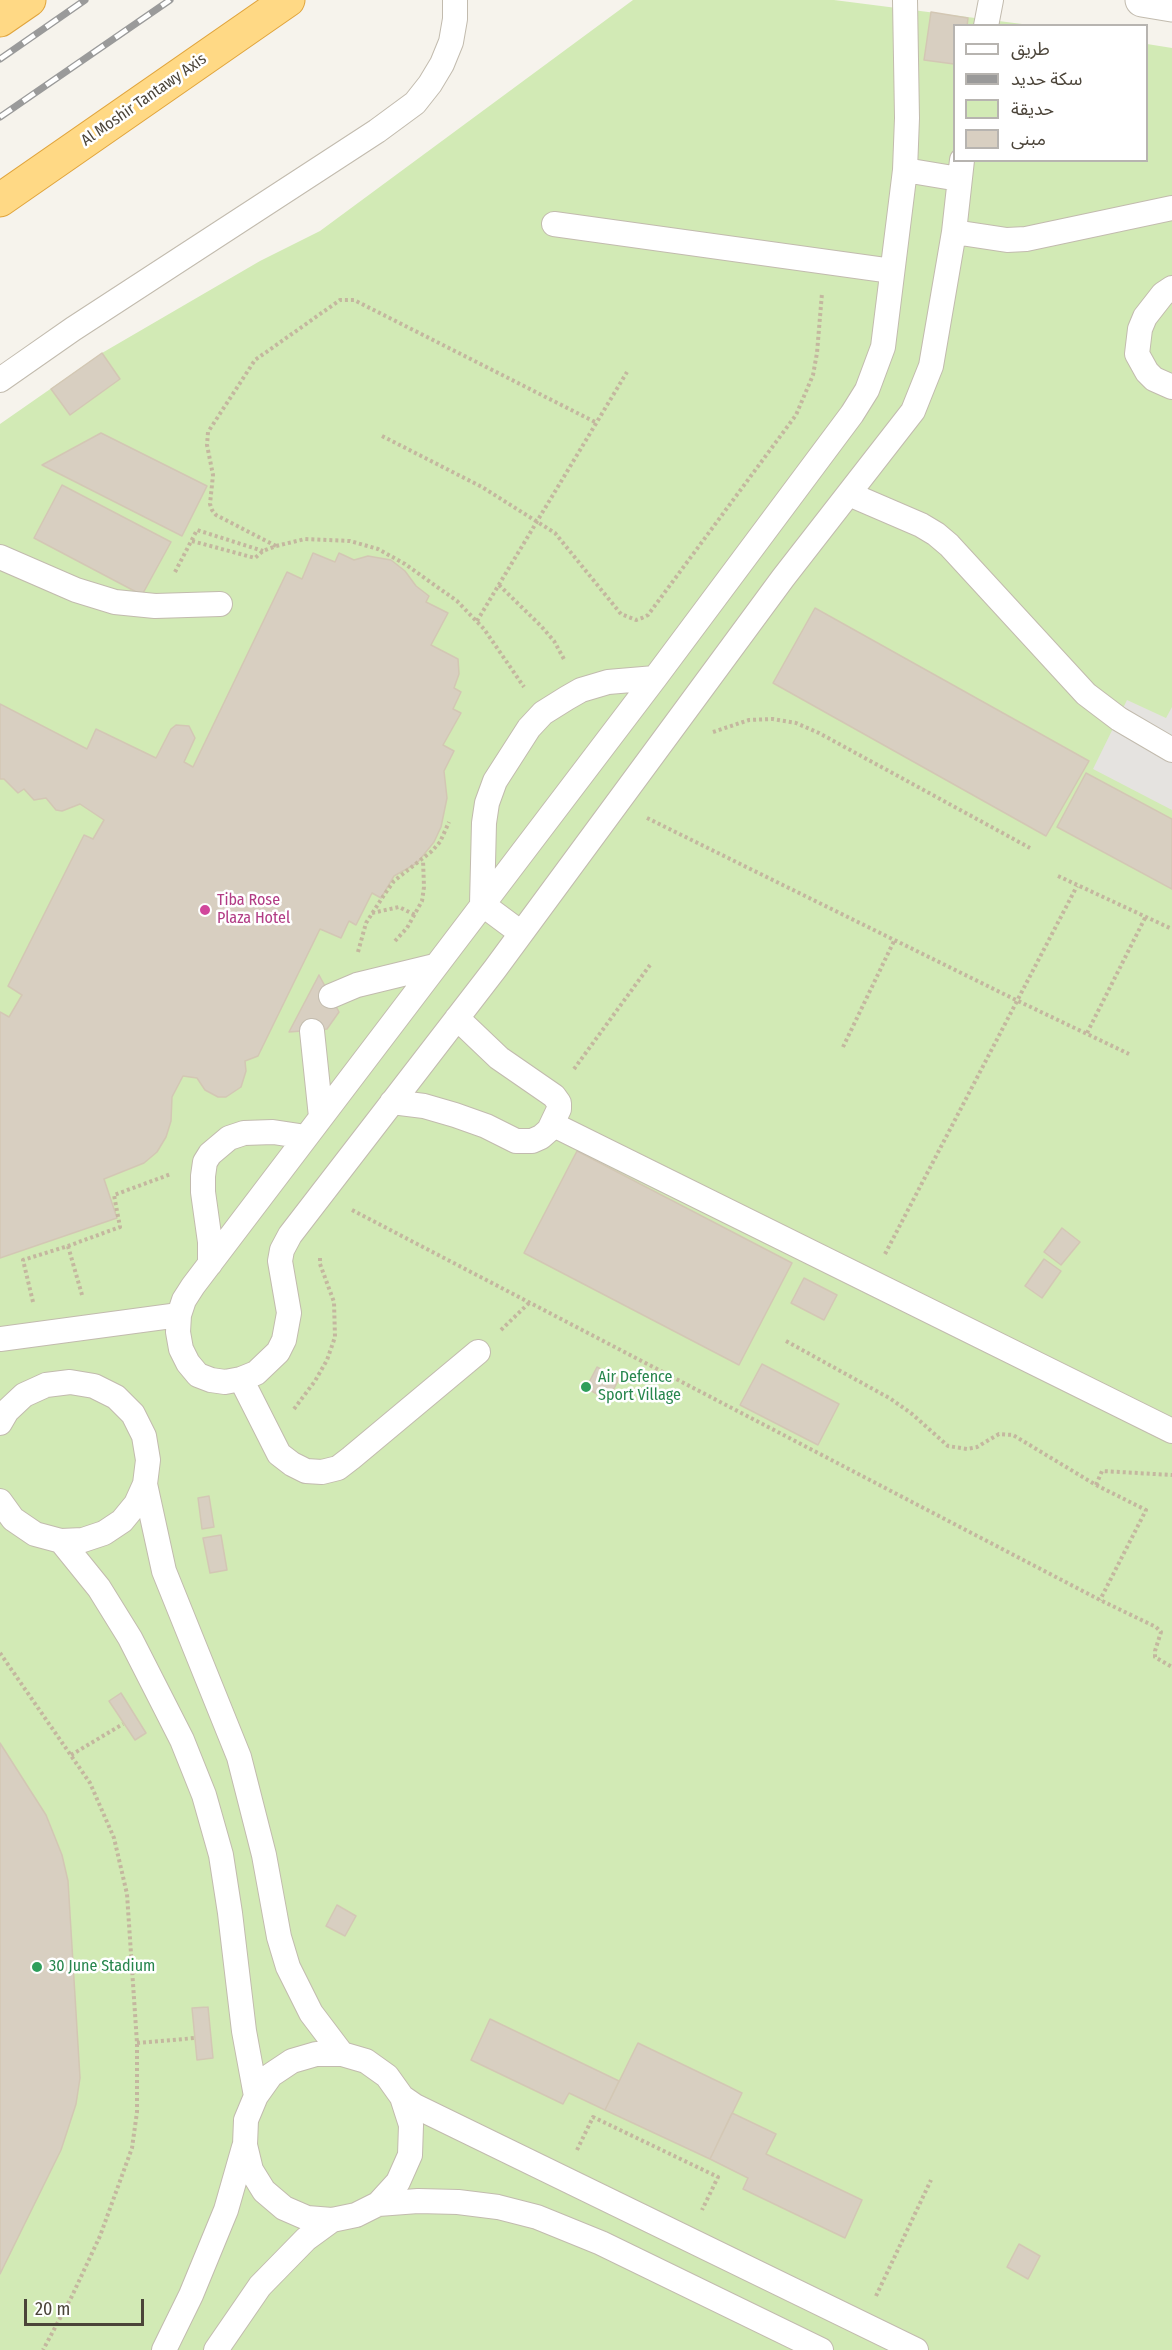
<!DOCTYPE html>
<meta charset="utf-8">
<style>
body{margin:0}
#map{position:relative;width:1172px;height:2350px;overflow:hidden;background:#f6f3ec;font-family:"Fira Sans Condensed","Noto Sans Arabic",sans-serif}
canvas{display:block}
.legend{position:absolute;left:953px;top:24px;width:195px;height:138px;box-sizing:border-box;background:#fff;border:2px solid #b7b4b0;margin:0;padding:8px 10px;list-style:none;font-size:18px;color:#4b4439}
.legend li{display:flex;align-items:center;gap:12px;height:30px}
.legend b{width:30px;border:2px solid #b7b4b0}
.scale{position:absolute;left:24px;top:2299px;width:120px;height:27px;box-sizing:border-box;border:3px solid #4b4439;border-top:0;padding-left:8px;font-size:18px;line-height:21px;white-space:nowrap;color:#4b4439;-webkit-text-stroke:4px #fff;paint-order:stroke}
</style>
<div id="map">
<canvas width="1172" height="2350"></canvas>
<ul class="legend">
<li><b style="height:8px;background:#fff"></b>طريق</li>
<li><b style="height:8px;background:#9a9a9a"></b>سكة حديد</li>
<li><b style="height:16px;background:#d2eab5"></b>حديقة</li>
<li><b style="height:16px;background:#d8cfc1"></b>مبنى</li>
</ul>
<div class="scale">20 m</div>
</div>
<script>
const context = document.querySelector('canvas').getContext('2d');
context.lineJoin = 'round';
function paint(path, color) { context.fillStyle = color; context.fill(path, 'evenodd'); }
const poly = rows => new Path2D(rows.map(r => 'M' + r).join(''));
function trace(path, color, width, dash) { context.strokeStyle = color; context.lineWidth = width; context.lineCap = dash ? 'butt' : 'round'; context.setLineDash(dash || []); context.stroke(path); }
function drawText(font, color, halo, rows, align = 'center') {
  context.font = font + ' "Fira Sans Condensed",sans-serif'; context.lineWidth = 5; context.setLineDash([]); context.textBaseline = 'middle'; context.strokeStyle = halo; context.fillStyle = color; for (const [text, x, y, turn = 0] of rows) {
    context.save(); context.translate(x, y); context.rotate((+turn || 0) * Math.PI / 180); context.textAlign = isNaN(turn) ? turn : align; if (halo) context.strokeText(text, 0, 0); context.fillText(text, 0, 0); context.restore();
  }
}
paint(poly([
 [633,0,834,0,1030,25,954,26,954,160,1146,160,1147,44,1172,48,1172,2350,0,2350,0,424,102,353,260,261,320,231]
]), '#d2eab5');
paint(poly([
 [1127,700,1166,718,1172,707,1172,810,1093,769]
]), '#e5e3e0');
const building = poly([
 [931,12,968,18,967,26,954,26,954,64,924,60,931,12],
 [102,353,120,379,70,415,51,389,102,353],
 [101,433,207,486,182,536,42,465,101,433],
 [62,485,171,542,142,595,34,538,62,485],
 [313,553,335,562,339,553,354,560,368,556,391,560,405,571,416,586,429,596,426,602,448,613,431,645,458,659,459,674,454,688,461,692,453,709,461,713,443,745,454,751,444,771,447,798,441,827,434,842,417,863,394,876,381,898,372,893,356,925,349,921,341,938,320,929,258,1056,245,1061,246,1071,241,1087,226,1097,218,1097,205,1090,197,1078,183,1076,172,1097,171,1121,166,1137,157,1152,144,1163,104,1179,117,1218,0,1258,0,1012,9,1017,22,995,8,986,84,835,93,839,104,820,80,804,62,811,56,810,46,798,34,800,24,789,18,793,4,779,0,779,0,704,87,749,96,729,156,758,171,729,176,725,189,726,195,738,184,762,193,767,287,572,302,579,313,553],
 [815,608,1089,761,1046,836,773,683,815,608],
 [1086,773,1172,819,1172,889,1057,827,1086,773],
 [319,975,339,1012,327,1029,289,1032,319,975],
 [577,1151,792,1263,739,1365,524,1253,577,1151],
 [1062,1228,1080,1242,1061,1265,1044,1252,1062,1228],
 [1044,1259,1061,1271,1042,1298,1025,1286,1044,1259],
 [804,1278,837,1295,824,1320,791,1303,804,1278],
 [762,1364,839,1404,818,1445,740,1405,762,1364],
 [597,1367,619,1379,608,1400,586,1388,597,1367],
 [209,1496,214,1527,202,1529,198,1498,209,1496],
 [221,1535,227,1570,210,1573,203,1538,221,1535],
 [121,1693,146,1733,135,1740,109,1701,121,1693],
 [0,1743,46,1815,62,1855,68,1881,80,2078,76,2104,61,2150,0,2274,0,1743],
 [337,1905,356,1916,345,1936,326,1926,337,1905],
 [208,2007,213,2058,197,2060,192,2008,208,2007],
 [490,2019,619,2081,605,2110,569,2093,563,2104,471,2060,490,2019],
 [638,2043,742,2093,710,2159,605,2110,638,2043],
 [732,2113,776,2134,766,2154,862,2200,845,2238,743,2189,748,2178,710,2159,732,2113],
 [1019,2244,1040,2256,1028,2279,1007,2267,1019,2244]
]);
paint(building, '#d8cfc1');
trace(building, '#d3c7b4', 1.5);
const service = poly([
 [905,0,907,118,905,170,883,347,867,390,852,414,655,678,193,1286,184,1300,179,1315,178,1332,181,1349,188,1363,198,1375,211,1380,225,1382,241,1379,256,1373,278,1352,284,1340,289,1313,280,1261,282,1250,290,1235,495,969,783,578,913,411,931,366,954,232,962,160],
 [986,26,991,0],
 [905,170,959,179],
 [554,224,892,271],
 [954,232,1007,240,1026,239,1172,208],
 [1172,288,1163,294,1145,317,1140,329,1137,354,1147,372,1154,379,1172,387],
 [0,380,73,329,377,131,415,103,430,84,442,64,451,42,455,19,455,0],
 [849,494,921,525,936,534,949,545,1086,694,1119,719,1172,750],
 [0,557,76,590,115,602,155,606,220,604],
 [521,933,482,904,484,823,487,803,495,781,529,728,543,713,567,698,581,690,608,682,655,678],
 [331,996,357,985,435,966],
 [312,1031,321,1117],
 [392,1102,424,1106,455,1115,486,1126,516,1141,532,1141,541,1137,549,1130,559,1109,559,1103,554,1096,499,1058,457,1018],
 [552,1124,1172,1431],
 [210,1264,210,1242,203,1192,203,1176,205,1162,210,1154,229,1138,244,1133,273,1132,306,1137],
 [0,1339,179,1315],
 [241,1379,279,1454,292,1464,306,1471,322,1472,338,1468,351,1458,478,1352],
 [0,1423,7,1411,24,1395,46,1385,70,1382,94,1386,116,1397,133,1414,144,1436,148,1460,145,1484,136,1504,122,1521,104,1533,83,1540,61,1541,35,1534,13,1519,0,1501],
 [145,1484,164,1571,239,1757,264,1855,279,1937,288,1967,311,2013,342,2054],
 [61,1541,99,1588,130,1638,182,1740,204,1795,221,1855,230,1913,244,2031,256,2096,246,2120,245,2145,251,2170,264,2191,284,2208,307,2218,332,2220,356,2215,378,2204,398,2182,410,2155,411,2125,402,2097,387,2076,366,2061,342,2054,316,2054,292,2061,271,2075,256,2096],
 [402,2097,415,2106,916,2350],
 [378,2204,418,2201,458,2202,498,2207,537,2217,601,2243,821,2350],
 [164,2350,191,2295,226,2210,244,2147],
 [216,2350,260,2286,306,2239,332,2220]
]);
const tertiary = poly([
 [1142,0,1172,5]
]);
const trunk = poly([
 [0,20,29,0],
 [0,200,288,0]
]);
trace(service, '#c2bbae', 26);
trace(tertiary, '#c2bbae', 35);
trace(trunk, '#e0a43c', 35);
trace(poly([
 [382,436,482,487,555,533,621,614,636,620,642,618,648,615,796,415,813,375,817,353,822,293],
 [192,541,255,558,263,551,276,546,305,539,350,541,378,549,405,564,457,601,484,629,524,687],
 [276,546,216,515,212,510,210,504,213,475,207,445,208,432,255,360,340,300,354,300,597,423],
 [175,572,197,530,263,551],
 [499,585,541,626,554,641,565,661],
 [477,621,627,372],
 [713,732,749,720,773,719,796,723,819,733,1030,848],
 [647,818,1016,1000,1129,1054],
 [1058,876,1172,929],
 [372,913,399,907,415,915],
 [395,941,407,928,422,901,424,887,423,860],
 [358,952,366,923,384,895,394,881,432,851,440,842,449,822],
 [1087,1033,1146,916],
 [843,1047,895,939],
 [574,1069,650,965],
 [352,1210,1100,1600,1156,1627,1161,1632,1155,1651,1155,1657,1172,1667],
 [68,1246,82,1295],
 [885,1254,1077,886],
 [33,1302,23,1260,68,1246,120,1227,114,1195,171,1174],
 [501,1330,529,1303],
 [786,1341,891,1399,912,1414,948,1446,967,1449,977,1447,999,1434,1013,1435,1096,1485,1146,1510,1100,1600],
 [294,1409,315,1381,327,1360,335,1337,334,1302,320,1264,320,1255],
 [1096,1485,1102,1471,1172,1475],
 [0,1653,90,1783,114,1838,127,1894,137,2043,137,2112,132,2148,100,2236,72,2296,43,2350],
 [71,1755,123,1724],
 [137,2043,195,2038],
 [577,2150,593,2117,718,2177,702,2210],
 [876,2296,931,2180]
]), '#c4b79f', 4, [3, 3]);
trace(service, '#fff', 24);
trace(tertiary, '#fff', 33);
trace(trunk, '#ffd985', 33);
const rail = poly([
 [0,59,85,0],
 [0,117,170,0]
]);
trace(rail, '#9a9a9a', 7);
trace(rail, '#fff', 4.5, [14]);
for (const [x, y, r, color] of [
 [205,910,6,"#d1479c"],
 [586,1387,6,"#2e9e5b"],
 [37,1967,6,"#2e9e5b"]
]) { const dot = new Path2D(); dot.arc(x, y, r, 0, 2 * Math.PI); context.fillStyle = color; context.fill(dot); trace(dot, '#fff', 2); }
drawText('16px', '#4b4439', '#fff', [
 ["Al Moshir Tantawy Axis",144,100,-35]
]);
drawText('16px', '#b23c85', '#fff', [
 ["Tiba Rose",217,901],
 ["Plaza Hotel",217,919]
], 'left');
drawText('16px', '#27864d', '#fff', [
 ["Air Defence",598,1378],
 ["Sport Village",598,1396],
 ["30 June Stadium",49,1967]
], 'left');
</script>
